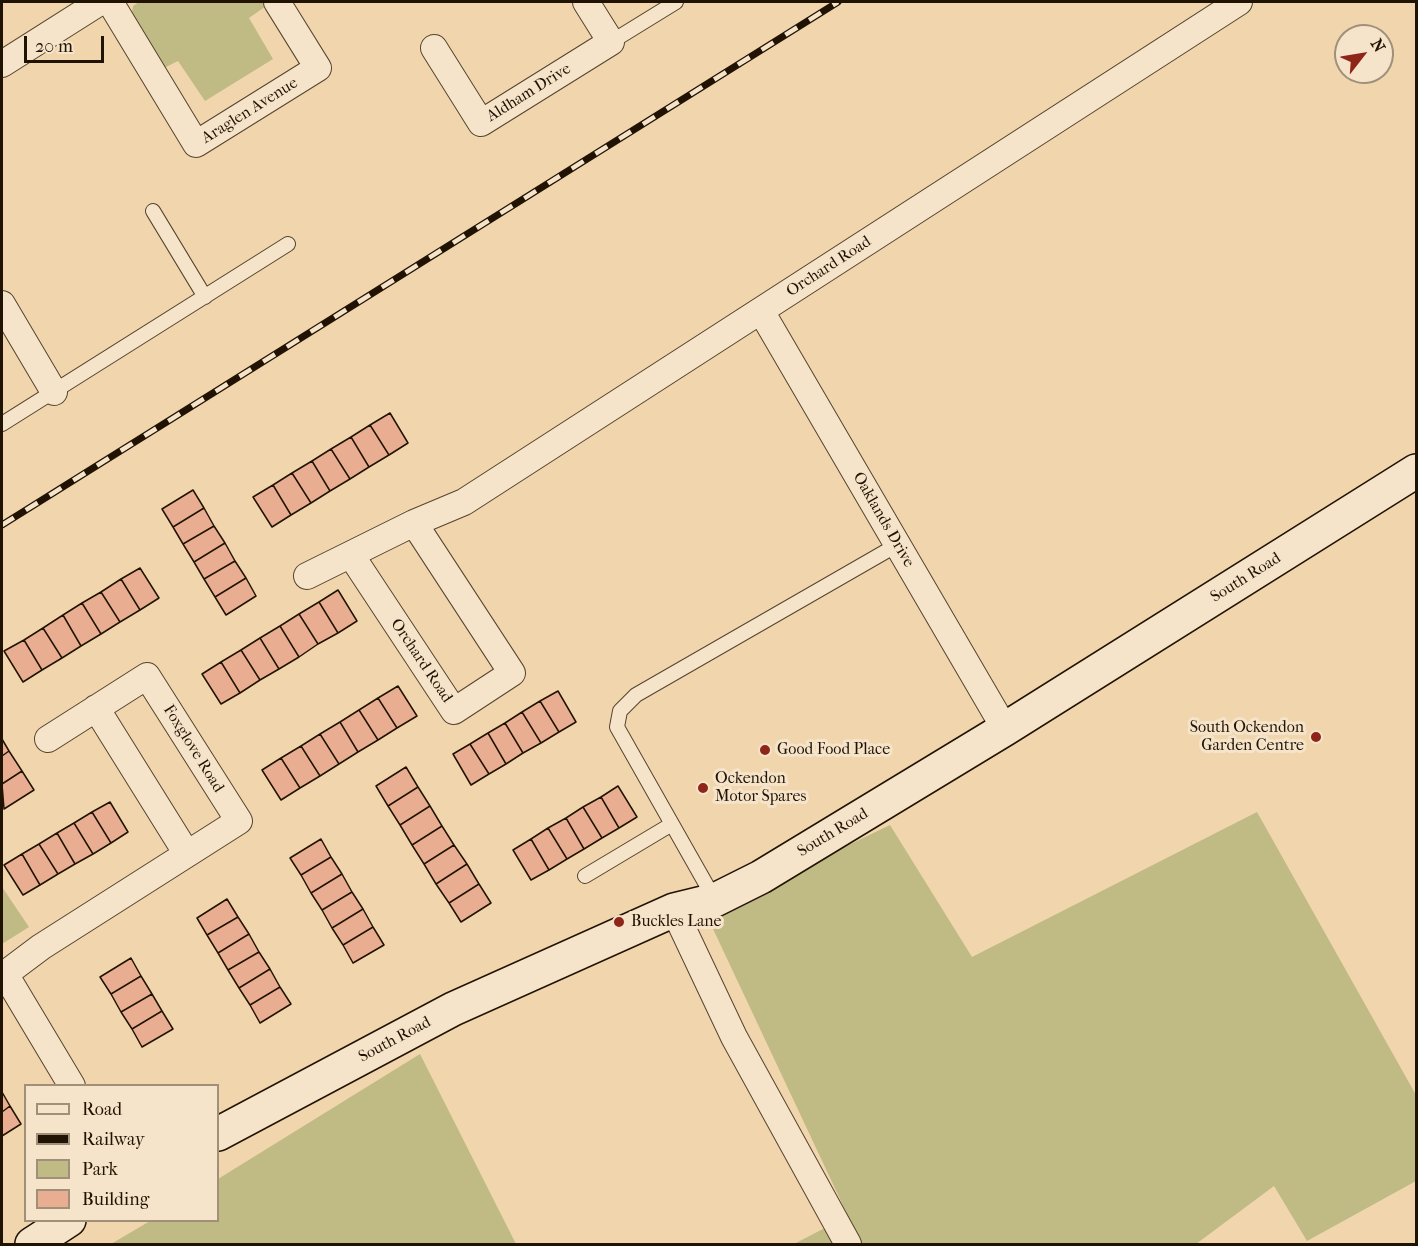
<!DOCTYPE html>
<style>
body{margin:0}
#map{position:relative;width:1418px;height:1246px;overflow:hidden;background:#f0d5ad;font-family:"IM FELL French Canon",serif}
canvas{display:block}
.frame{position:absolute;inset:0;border:3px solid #211303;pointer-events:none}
.legend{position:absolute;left:24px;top:1084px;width:195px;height:138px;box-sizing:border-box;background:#f5e4ca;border:2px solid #a0907a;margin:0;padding:8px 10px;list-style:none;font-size:18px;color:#211303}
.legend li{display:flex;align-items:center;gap:12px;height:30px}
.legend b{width:30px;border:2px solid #a0907a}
.north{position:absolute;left:1334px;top:24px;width:60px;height:60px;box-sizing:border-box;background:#f5e4ca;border:2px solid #a0907a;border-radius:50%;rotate:59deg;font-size:16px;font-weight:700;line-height:24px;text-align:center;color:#211303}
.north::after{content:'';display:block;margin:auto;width:21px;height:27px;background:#8f2418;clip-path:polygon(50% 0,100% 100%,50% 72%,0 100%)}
.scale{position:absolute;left:24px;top:36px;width:80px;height:27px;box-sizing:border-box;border:3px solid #211303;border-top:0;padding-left:8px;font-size:18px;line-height:21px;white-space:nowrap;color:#211303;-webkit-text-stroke:4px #f5e4ca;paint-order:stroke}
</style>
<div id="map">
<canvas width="1418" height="1246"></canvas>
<div class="frame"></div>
<ul class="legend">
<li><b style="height:8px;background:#f5e4ca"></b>Road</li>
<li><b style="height:8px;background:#211303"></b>Railway</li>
<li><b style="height:16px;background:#c0bb85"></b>Park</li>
<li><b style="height:16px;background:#e9ae91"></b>Building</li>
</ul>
<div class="north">N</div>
<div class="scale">20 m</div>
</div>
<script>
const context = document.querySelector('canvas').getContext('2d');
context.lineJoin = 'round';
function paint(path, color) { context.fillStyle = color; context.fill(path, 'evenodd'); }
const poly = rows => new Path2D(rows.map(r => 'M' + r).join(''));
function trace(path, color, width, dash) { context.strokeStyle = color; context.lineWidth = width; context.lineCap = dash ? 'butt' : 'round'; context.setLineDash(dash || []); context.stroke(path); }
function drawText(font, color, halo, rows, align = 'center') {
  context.font = font + ' "IM FELL French Canon",serif'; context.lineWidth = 6; context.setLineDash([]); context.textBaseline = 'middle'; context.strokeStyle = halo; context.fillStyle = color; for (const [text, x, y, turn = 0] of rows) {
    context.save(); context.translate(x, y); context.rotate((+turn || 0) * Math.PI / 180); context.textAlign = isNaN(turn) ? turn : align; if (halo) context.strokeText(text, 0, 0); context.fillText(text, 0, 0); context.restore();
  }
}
paint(poly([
 [139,2,263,2,266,6,249,18,273,59,205,101,178,61,160,70,131,20,133,6],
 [1257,812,1416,1095,1416,1181,1307,1241,1274,1186,1196,1244,794,1244,848,1216,706,914,890,825,972,957],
 [2,887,29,927,2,944],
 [420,1054,516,1244,111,1244,150,1221,218,1220,218,1179]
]), '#c0bb85');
const building = poly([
 [390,413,408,443,389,455,370,425,390,413],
 [370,425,389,455,369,467,351,437,370,425],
 [351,437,369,467,350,479,331,449,351,437],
 [331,449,350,479,330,491,312,461,331,449],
 [312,461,330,491,311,503,292,473,312,461],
 [292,473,311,503,291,515,273,485,292,473],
 [273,485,291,515,272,527,253,497,273,485],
 [193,490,204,508,173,527,162,509,193,490],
 [204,508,214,526,183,544,173,527,204,508],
 [214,526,225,543,194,562,183,544,214,526],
 [225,543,235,561,204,579,194,562,225,543],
 [235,561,246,578,215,597,204,579,235,561],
 [140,568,159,598,140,610,121,579,140,568],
 [246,578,256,596,226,615,215,597,246,578],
 [121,579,140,610,120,622,101,592,121,579],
 [338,590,357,621,338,633,319,602,338,590],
 [101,592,120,622,101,634,82,603,101,592],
 [319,602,338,633,318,644,299,614,319,602],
 [82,603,101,634,81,646,63,615,82,603],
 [299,614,318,644,299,657,280,626,299,614],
 [63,615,81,646,62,658,43,628,63,615],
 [280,626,299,657,279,669,260,638,280,626],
 [43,628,62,658,42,670,24,640,43,628],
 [260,638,279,669,260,680,241,650,260,638],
 [24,640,42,670,23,682,4,651,24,640],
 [241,650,260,680,240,693,221,662,241,650],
 [221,662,240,693,221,704,202,674,221,662],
 [398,686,417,716,397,728,378,698,398,686],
 [558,691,576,722,559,732,540,701,558,691],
 [378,698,397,728,378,740,359,710,378,698],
 [540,701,559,732,541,743,522,712,540,701],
 [359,710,378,740,358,752,340,722,359,710],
 [522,712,541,743,523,753,505,723,522,712],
 [340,722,358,752,339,764,320,734,340,722],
 [505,723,523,753,506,764,488,733,505,723],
 [488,733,506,764,489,774,470,744,488,733],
 [320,734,339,764,320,776,301,746,320,734],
 [2,739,9,751,2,756,2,739],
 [470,744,489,774,471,785,453,754,470,744],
 [301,746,320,776,300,788,281,758,301,746],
 [9,751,22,771,2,784,2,756,9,751],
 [281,758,300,788,281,800,262,770,281,758],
 [406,767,418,787,388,806,376,786,406,767],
 [22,771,34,790,4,809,2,784,22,771],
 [618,786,637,817,619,828,601,797,618,786],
 [418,787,430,806,400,825,388,806,418,787],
 [601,797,619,828,602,838,583,807,601,797],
 [110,802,128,832,111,843,92,812,110,802],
 [430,806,442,826,412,845,400,825,430,806],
 [583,807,602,838,584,849,566,818,583,807],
 [92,812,111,843,93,854,74,823,92,812],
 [566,818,584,849,567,859,548,828,566,818],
 [74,823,93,854,75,864,57,833,74,823],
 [442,826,454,845,424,864,412,845,442,826],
 [548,828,567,859,549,870,531,839,548,828],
 [57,833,75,864,58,874,39,844,57,833],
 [321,839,331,857,301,875,290,858,321,839],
 [531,839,549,870,531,880,513,850,531,839],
 [39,844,58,874,40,885,22,854,39,844],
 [454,845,467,864,436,884,424,864,454,845],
 [22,854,40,885,23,895,4,865,22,854],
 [331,857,342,874,311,893,301,875,331,857],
 [467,864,479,884,449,903,436,884,467,864],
 [342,874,352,892,322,910,311,893,342,874],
 [479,884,491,903,461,922,449,903,479,884],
 [352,892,363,909,332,928,322,910,352,892],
 [227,899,238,917,207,935,197,918,227,899],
 [363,909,373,927,343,945,332,928,363,909],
 [238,917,249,934,218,953,207,935,238,917],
 [373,927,384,945,353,963,343,945,373,927],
 [249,934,259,952,228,970,218,953,249,934],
 [259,952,270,969,239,988,228,970,259,952],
 [131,958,141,976,111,994,100,977,131,958],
 [270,969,280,987,250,1005,239,988,270,969],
 [141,976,152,994,121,1012,111,994,141,976],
 [280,987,291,1004,260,1023,250,1005,280,987],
 [152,994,162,1011,132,1029,121,1012,152,994],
 [162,1011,173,1029,142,1047,132,1029,162,1011],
 [2,1092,10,1106,2,1112,2,1092],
 [10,1106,21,1124,2,1136,2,1112,10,1106]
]);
paint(building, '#e9ae91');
trace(building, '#211303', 1.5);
const lane = poly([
 [611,42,676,2],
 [153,211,205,297],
 [2,424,288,244],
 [585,876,672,824],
 [715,900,617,727,620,711,636,695,897,545]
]);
const street = poly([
 [110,2,196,144,318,68,277,2],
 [434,48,481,123,611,42,586,2],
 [2,64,100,2],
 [2,304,54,392],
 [761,311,1005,729],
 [351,555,454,711,512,673,414,523],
 [307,576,414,523,464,502,1239,2],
 [96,708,187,854],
 [48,739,147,676,239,821,41,947,5,974,72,1086],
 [674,910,734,1037,848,1244]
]);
const secondary = poly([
 [218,1134,453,1009,674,910,715,900,761,877,1005,729,1416,471],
 [32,1244,69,1220]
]);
trace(lane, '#55442e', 16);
trace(street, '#55442e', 28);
trace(secondary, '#211303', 36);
trace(lane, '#f5e4ca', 14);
trace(street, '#f5e4ca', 26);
trace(secondary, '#f5e4ca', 33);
const rail = poly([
 [2,525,838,2]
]);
trace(rail, '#211303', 7);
trace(rail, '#f5e4ca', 4.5, [14]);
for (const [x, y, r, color] of [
 [1316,737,6,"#8f2418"],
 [765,750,6,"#8f2418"],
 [703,788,6,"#8f2418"],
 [619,922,6,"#8f2418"]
]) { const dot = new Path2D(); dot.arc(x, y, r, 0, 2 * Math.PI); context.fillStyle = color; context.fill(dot); trace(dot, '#f5e4ca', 2); }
drawText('16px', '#211303', '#f5e4ca', [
 ["Aldham Drive",529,93,-32],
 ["Araglen Avenue",250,111,-32],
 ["Orchard Road",829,267,-33],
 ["Oaklands Drive",883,520,60],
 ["South Road",1246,578,-32],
 ["Orchard Road",421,661,56],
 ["Foxglove Road",193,749,58],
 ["South Road",833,833,-31],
 ["South Road",395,1040,-28]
]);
drawText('16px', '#211303', '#f5e4ca', [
 ["South Ockendon",1304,728,"right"],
 ["Garden Centre",1304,746,"right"],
 ["Good Food Place",777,750],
 ["Ockendon",715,779],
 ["Motor Spares",715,797],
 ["Buckles Lane",631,922]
], 'left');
</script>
